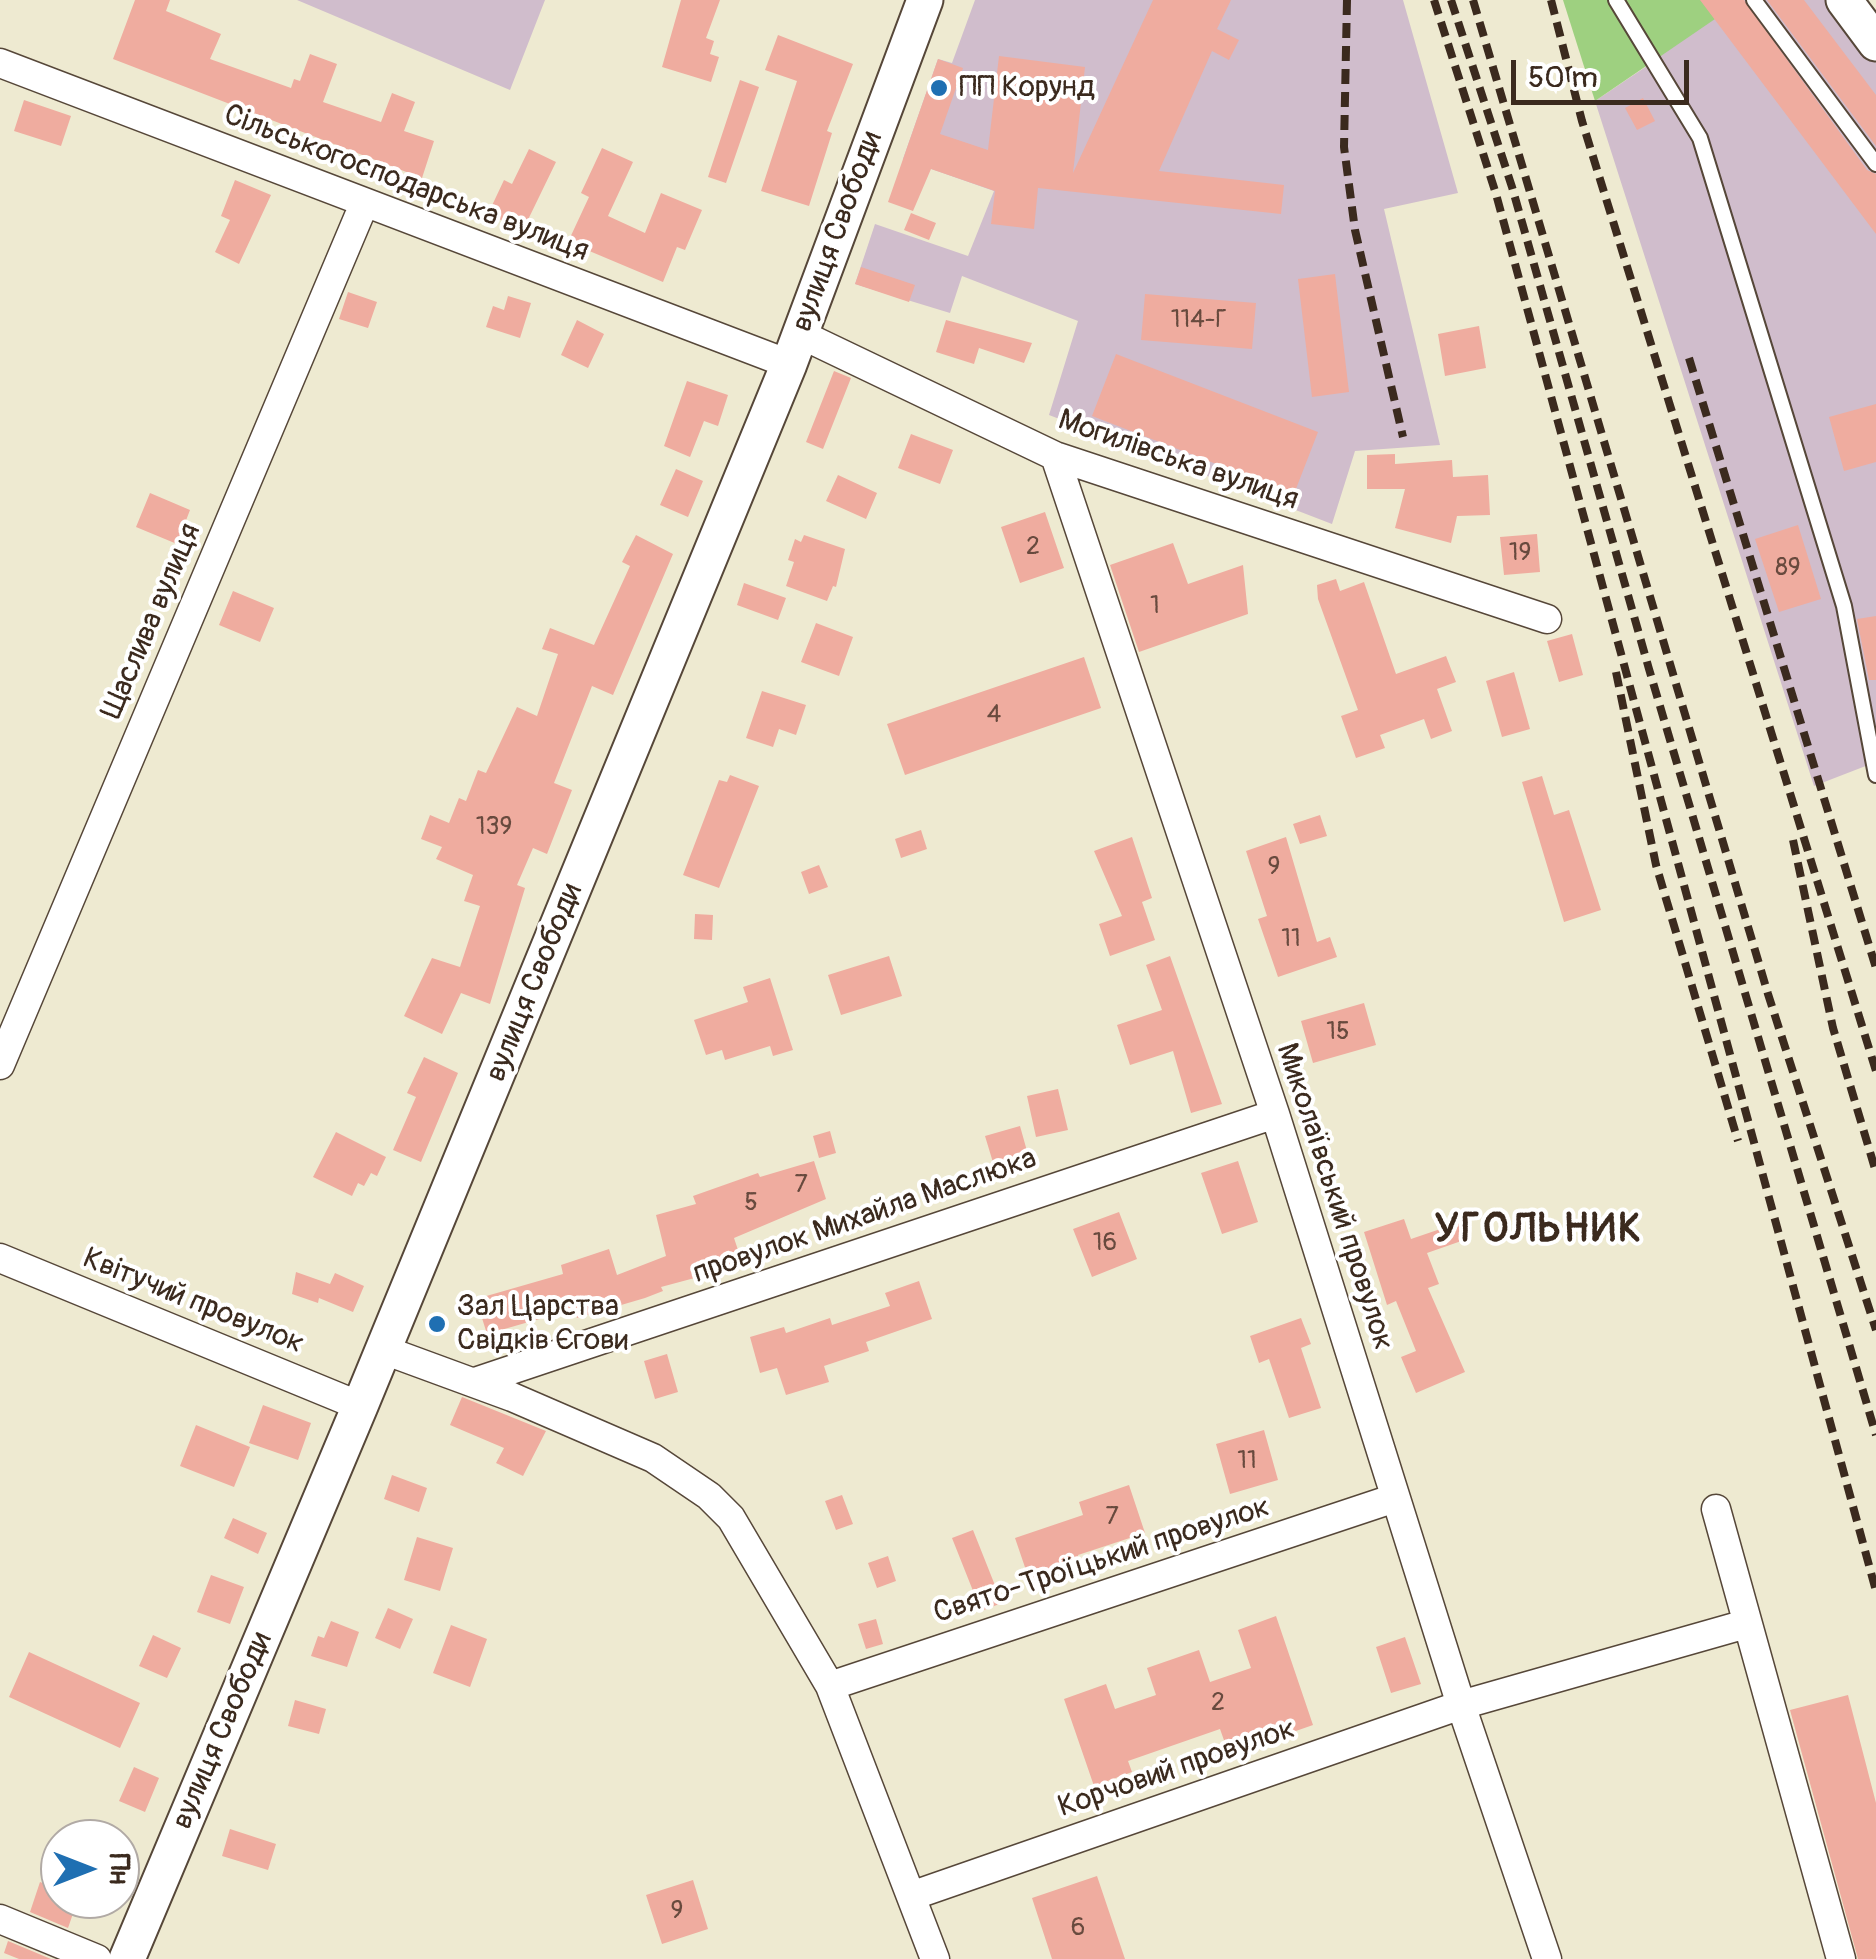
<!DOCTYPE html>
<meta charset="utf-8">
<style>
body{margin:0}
#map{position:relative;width:1876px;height:1959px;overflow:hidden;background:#eeead1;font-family:Pangolin,sans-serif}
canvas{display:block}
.north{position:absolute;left:40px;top:1819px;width:100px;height:100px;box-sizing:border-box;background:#fff;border:2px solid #b1aaa5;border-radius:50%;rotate:90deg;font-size:28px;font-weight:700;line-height:40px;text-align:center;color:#3b2a1e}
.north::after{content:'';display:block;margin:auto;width:35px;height:45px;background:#1f6fb2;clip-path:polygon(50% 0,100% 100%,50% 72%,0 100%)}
.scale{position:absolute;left:1511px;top:60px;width:178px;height:45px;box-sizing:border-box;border:5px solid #3b2a1e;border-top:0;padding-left:12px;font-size:30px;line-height:35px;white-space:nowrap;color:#3b2a1e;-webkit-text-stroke:8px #fff;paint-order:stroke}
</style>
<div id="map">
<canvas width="1876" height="1959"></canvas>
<div class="north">Пн</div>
<div class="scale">50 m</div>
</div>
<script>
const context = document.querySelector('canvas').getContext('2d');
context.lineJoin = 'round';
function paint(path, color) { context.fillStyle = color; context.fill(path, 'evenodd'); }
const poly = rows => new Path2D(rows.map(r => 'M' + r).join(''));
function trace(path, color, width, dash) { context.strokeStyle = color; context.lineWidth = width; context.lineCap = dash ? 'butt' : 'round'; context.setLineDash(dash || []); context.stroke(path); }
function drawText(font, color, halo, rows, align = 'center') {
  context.font = font + ' Pangolin,sans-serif'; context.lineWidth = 8; context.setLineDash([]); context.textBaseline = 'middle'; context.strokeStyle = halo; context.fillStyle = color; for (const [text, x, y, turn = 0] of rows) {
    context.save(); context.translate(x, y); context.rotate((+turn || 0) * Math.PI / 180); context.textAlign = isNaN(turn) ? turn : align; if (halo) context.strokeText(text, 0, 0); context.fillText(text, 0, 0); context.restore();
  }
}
paint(poly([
 [297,0,545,0,510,90],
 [975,0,1403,0,1458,193,1384,209,1440,445,1355,451,1332,524,1049,415,1078,321,962,276,950,313,855,284,875,224,968,256,994,191,903,159,938,59,952,63],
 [1701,0,1829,0,1876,63,1876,762,1814,786,1595,101,1647,66]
]), '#d0bdcc');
paint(poly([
 [1563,0,1701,0,1715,19,1595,101]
]), '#9ed080');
paint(poly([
 [135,0,170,0,166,11,221,34,210,59,291,88,294,79,300,81,310,54,337,64,323,102,381,122,392,93,415,102,404,131,434,141,422,178,113,59],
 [681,0,720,0,706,38,714,41,710,54,719,57,711,82,662,67],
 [1153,0,1231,0,1217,29,1239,40,1229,60,1212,51,1159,171,1284,185,1281,214,1038,188,1034,229,991,224,995,191,931,169,913,211,888,202,938,59,963,68,940,134,988,150,999,56,1085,67,1073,173],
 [1700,0,1744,0,1867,170,1876,174,1876,234],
 [1767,0,1804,0,1876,95,1876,146],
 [778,35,853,64,827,131,832,133,809,206,761,191,797,81,765,70],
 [740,80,759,87,726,183,708,177],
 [1643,98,1655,121,1637,130,1625,108],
 [24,100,71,116,61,146,14,131],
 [602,148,633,162,608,216,645,233,661,193,702,210,685,250,677,247,663,282,568,242,589,197,581,193],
 [529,149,556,162,523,230,488,214,504,180,512,184],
 [235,180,271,195,239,264,215,252,230,220,221,216],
 [911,213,936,223,929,240,904,230],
 [861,267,915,285,909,302,855,284],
 [1335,274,1349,392,1312,397,1298,279],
 [348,292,377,302,368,328,339,319],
 [1145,294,1256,303,1252,349,1141,340],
 [508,296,531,303,520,338,486,327,493,306,504,310],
 [577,320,604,334,588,368,561,355],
 [946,320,1032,343,1024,363,979,348,974,364,936,352],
 [1479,326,1486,368,1445,376,1438,334],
 [1116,354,1318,432,1294,494,1092,416],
 [834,371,851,378,823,449,806,442],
 [687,381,728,395,718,426,704,421,690,457,664,446],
 [1876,404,1876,462,1844,471,1829,417],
 [911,434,953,450,940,484,898,468],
 [1395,454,1395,464,1452,460,1453,477,1488,475,1490,515,1457,516,1451,543,1395,528,1405,489,1367,489,1367,455],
 [676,469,703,481,688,517,660,505],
 [838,475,877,493,866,519,826,501],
 [150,493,190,510,177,544,136,527],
 [1045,512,1064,568,1020,583,1001,527],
 [1798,525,1821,599,1779,612,1755,539],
 [1537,534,1540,572,1504,575,1500,537],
 [636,535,673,554,613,695,592,686,554,783,572,790,547,854,533,848,517,885,525,888,490,1004,461,993,442,1034,404,1016,432,958,460,967,480,906,464,901,473,875,436,859,442,847,421,839,430,815,449,823,459,798,466,801,478,770,486,773,517,707,537,716,558,654,542,649,550,628,594,645,630,566,622,562],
 [804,535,845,549,836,587,833,586,827,601,786,586,794,562,788,560,795,539,801,542],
 [1173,543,1188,584,1243,565,1248,614,1139,652,1110,565],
 [1336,579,1340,591,1364,582,1396,674,1446,656,1456,682,1437,689,1452,731,1431,739,1424,719,1380,735,1385,748,1356,758,1341,716,1358,710,1318,599,1317,585],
 [744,583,786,598,778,620,737,605],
 [233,591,274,608,260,642,219,625],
 [1876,616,1876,680,1869,680,1857,619],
 [816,623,853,637,839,676,801,662],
 [1572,634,1583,675,1559,682,1547,641],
 [1084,657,1101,708,905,775,887,724],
 [1514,672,1530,729,1502,737,1486,681],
 [762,691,806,705,796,735,779,729,773,747,746,738],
 [730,775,759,786,719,888,683,875,719,780,727,782],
 [1542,776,1554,815,1569,810,1601,910,1564,922,1522,782],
 [1320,815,1327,836,1300,844,1293,824],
 [921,830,927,849,901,858,895,839],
 [1132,837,1152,898,1142,902,1155,940,1110,956,1099,924,1122,916,1094,851],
 [1286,837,1317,942,1330,937,1337,957,1278,977,1258,919,1267,916,1246,851],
 [819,865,828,887,809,894,801,872],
 [695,914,713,915,712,940,694,939],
 [889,956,902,996,841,1015,828,975],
 [1170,956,1222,1104,1191,1113,1173,1051,1130,1065,1117,1025,1162,1010,1146,965],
 [770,978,793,1050,773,1056,770,1046,725,1060,722,1050,706,1055,694,1020,748,1002,743,987],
 [1364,1003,1376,1045,1313,1063,1301,1021],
 [424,1057,458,1073,421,1162,393,1150,416,1097,407,1093],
 [1058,1089,1068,1130,1036,1137,1027,1096],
 [1020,1126,1032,1169,998,1179,985,1136],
 [830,1131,836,1153,819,1158,813,1136],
 [336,1132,386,1157,377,1176,371,1173,364,1186,358,1183,352,1196,313,1177],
 [814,1161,826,1199,734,1238,743,1265,661,1287,663,1291,645,1298,577,1318,574,1309,487,1334,476,1299,563,1274,561,1265,609,1249,617,1275,666,1256,656,1215,696,1204,693,1196,758,1173,760,1177],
 [1238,1161,1258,1222,1222,1234,1201,1173],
 [1119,1212,1137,1259,1092,1277,1073,1229],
 [1404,1219,1411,1239,1461,1222,1467,1239,1427,1253,1439,1284,1428,1288,1465,1372,1416,1393,1401,1357,1416,1351,1396,1301,1387,1305,1364,1232],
 [296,1272,330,1284,335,1273,364,1286,353,1312,319,1298,318,1303,292,1294],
 [919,1281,932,1319,866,1342,869,1351,824,1366,829,1382,786,1395,777,1368,760,1373,750,1337,784,1327,786,1333,830,1318,832,1325,890,1306,885,1293],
 [1301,1318,1311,1344,1301,1348,1321,1408,1289,1418,1269,1359,1259,1363,1250,1336],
 [667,1354,678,1392,655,1399,644,1361],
 [462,1397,546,1431,523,1476,496,1463,504,1448,450,1425],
 [263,1405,311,1423,298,1460,249,1443],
 [196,1425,250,1447,234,1487,180,1466],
 [1264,1430,1278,1480,1230,1494,1216,1444],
 [392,1475,427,1488,419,1512,384,1499],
 [1129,1485,1145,1533,1078,1555,1079,1561,1029,1579,1015,1538,1083,1515,1079,1502],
 [842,1495,853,1524,836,1530,825,1501],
 [233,1518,267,1533,258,1554,224,1538],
 [973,1530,1002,1603,981,1611,952,1538],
 [417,1537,453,1548,440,1591,404,1580],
 [888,1556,896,1581,877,1588,868,1563],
 [211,1575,244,1587,230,1624,197,1612],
 [388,1608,413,1619,400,1649,375,1638],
 [1276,1616,1313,1725,1273,1739,1269,1727,1225,1743,1220,1729,1128,1761,1132,1772,1094,1786,1064,1699,1106,1684,1115,1709,1156,1695,1147,1668,1199,1650,1210,1682,1251,1668,1238,1630],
 [876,1619,883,1644,866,1649,858,1624],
 [331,1621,359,1632,347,1667,311,1656,318,1636,324,1638],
 [451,1625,487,1639,470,1687,433,1673],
 [153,1635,181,1648,167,1678,139,1666],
 [1405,1637,1421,1684,1391,1693,1376,1647],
 [29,1652,140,1703,120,1748,9,1697],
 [1848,1695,1876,1803,1876,1959,1858,1959,1790,1710],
 [295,1700,326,1709,319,1734,288,1726],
 [134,1767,159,1778,145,1812,119,1801],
 [230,1829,276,1844,268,1870,222,1856],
 [1097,1876,1125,1959,1052,1959,1032,1898],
 [693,1880,708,1929,662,1944,646,1895],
 [40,1882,60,1890,60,1899,78,1899,68,1928,30,1912],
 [8,1941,51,1959,19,1959,4,1953]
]), '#efac9f');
const service = poly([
 [1616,0,1700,138,1844,606,1876,775],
 [1754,0,1876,164]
]);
const minor = poly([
 [0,63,789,364],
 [800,334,1055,456,1547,619],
 [1055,456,1275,1114,1461,1705,1547,1959],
 [0,1065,364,204],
 [0,1258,360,1406],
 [384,1350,512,1397,653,1458,709,1496,731,1518,830,1686,935,1959],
 [475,1382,1275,1114],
 [1716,1509,1841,1959],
 [830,1686,1395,1498],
 [914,1895,1461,1705,1746,1624],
 [0,1919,97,1959]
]);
const tertiary = poly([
 [1844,0,1876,43],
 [127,1959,360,1406,789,364,925,0]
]);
trace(service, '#564739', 18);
trace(minor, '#564739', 31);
trace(tertiary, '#564739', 39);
trace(service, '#fff', 14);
trace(minor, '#fff', 28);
trace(tertiary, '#fff', 35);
trace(poly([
 [1347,0,1344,147,1355,230,1403,437],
 [1434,0,1496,194,1876,1591],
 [1451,0,1512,187,1649,669,1876,1435],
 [1473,0,1768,994,1876,1330],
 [1551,0,1582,121,1876,1071],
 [1689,358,1876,968],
 [1616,672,1656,865,1738,1141],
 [1793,840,1833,1028,1876,1172]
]), '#3b2a1e', 8, [15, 8]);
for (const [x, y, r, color] of [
 [939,88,10,"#1f6fb2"],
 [437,1324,10,"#1f6fb2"]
]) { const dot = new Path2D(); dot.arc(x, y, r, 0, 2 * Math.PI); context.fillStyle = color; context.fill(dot); trace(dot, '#fff', 4); }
drawText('25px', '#684a3e', null, [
 ["114-Г",1199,321],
 ["2",1033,548],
 ["19",1520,554],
 ["89",1788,569],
 ["1",1155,607],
 ["4",994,716],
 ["139",494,828],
 ["9",1274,868],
 ["11",1291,940],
 ["15",1338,1033],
 ["7",801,1186],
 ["5",751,1204],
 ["16",1105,1244],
 ["11",1247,1462],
 ["7",1112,1518],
 ["2",1218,1704],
 ["9",677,1912],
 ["6",1078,1929]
]);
drawText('30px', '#3b2a1e', '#fff', [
 ["ПП Корунд",959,88],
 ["Зал Царства",457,1307],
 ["Свідків Єгови",457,1341]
], 'left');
drawText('30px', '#3b2a1e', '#fff', [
 ["Сільськогосподарська вулиця",406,184,21],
 ["вулиця Свободи",838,232,-70],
 ["Могилівська вулиця",1178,461,19],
 ["Щаслива вулиця",152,622,-67],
 ["вулиця Свободи",535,983,-68],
 ["Миколаївський провулок",1334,1197,72],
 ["провулок Михайла Маслюка",865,1217,-19],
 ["Квітучий провулок",193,1302,22],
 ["Свято-Троїцький провулок",1102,1561,-18],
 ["вулиця Свободи",223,1731,-67],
 ["Корчовий провулок",1177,1769,-19]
]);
context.letterSpacing = '2.5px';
drawText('bold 40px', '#3b2a1e', '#fff', [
 ["УГОЛЬНИК",1539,1231]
]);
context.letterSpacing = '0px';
</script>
